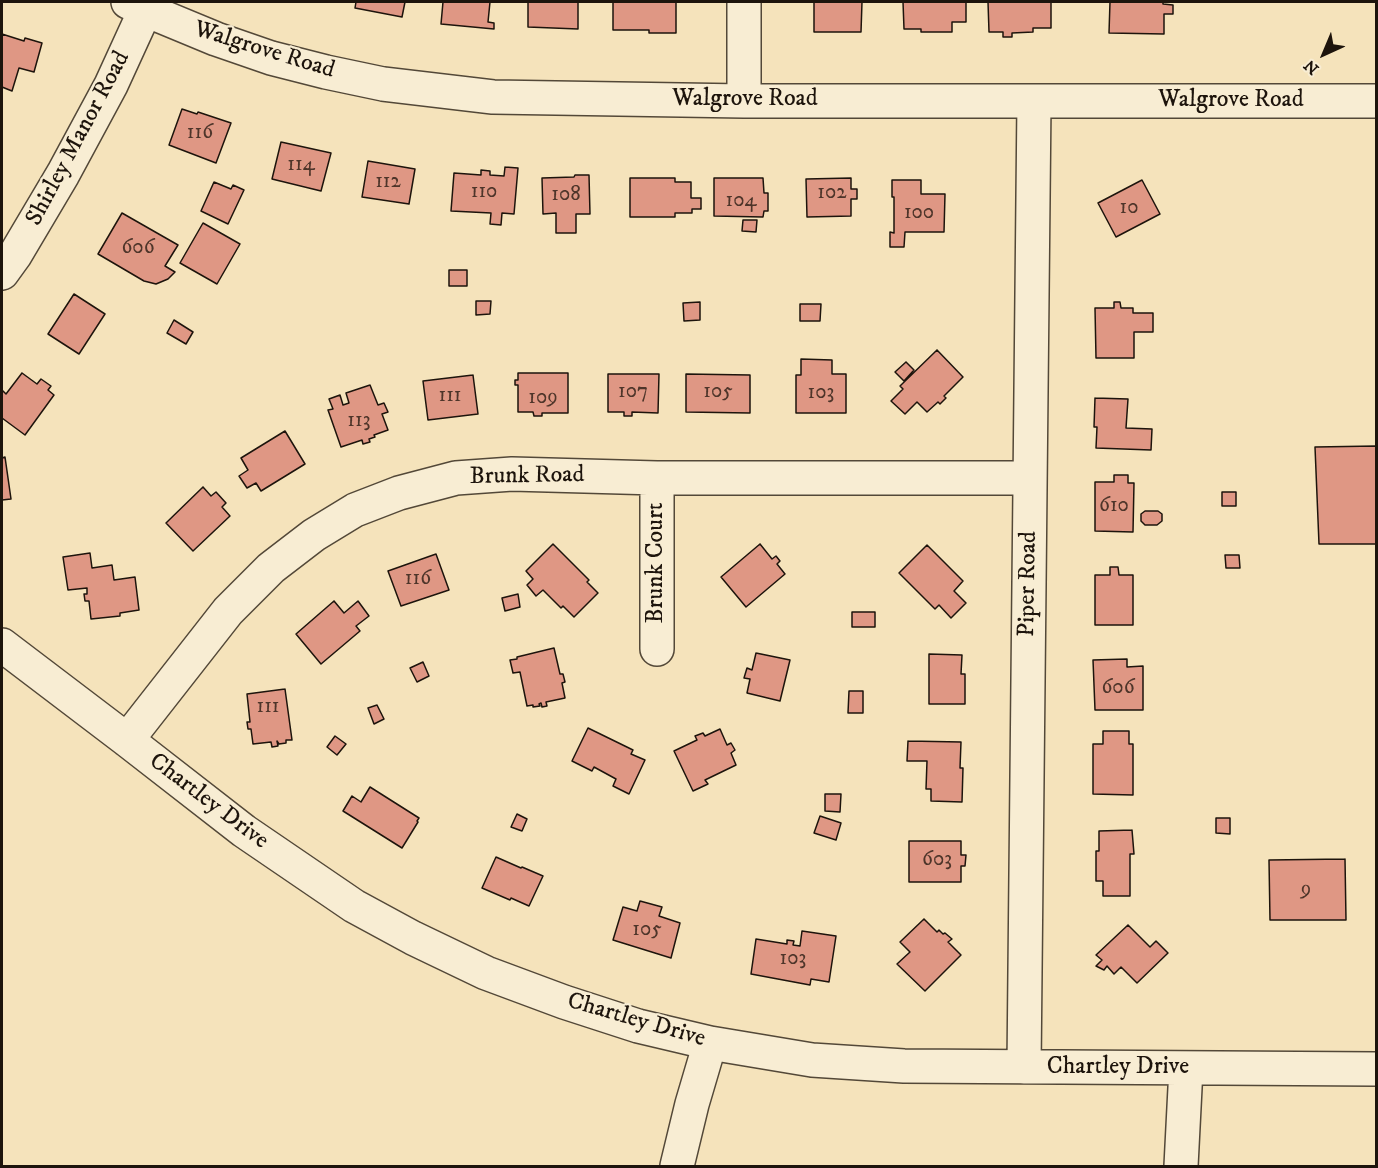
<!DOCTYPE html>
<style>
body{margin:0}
#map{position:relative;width:1378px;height:1168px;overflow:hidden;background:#f5e3bb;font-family:"IM FELL DW Pica",serif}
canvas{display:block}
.frame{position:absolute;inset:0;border:3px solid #1d140c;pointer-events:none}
.north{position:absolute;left:1294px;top:24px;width:60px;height:60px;-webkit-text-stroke:4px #f8edd3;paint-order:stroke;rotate:224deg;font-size:16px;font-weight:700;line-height:24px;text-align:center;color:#1d140c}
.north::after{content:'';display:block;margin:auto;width:21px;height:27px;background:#1d140c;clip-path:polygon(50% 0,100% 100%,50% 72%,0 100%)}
</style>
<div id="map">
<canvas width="1378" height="1168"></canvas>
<div class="frame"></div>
<div class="north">N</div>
</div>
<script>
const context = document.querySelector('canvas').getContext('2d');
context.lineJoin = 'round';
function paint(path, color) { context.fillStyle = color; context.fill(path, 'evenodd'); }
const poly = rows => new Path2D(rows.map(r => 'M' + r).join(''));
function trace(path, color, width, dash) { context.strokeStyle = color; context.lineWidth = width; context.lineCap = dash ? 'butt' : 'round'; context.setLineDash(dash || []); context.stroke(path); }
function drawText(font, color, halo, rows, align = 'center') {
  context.font = font + ' "IM FELL DW Pica",serif'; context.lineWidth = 4.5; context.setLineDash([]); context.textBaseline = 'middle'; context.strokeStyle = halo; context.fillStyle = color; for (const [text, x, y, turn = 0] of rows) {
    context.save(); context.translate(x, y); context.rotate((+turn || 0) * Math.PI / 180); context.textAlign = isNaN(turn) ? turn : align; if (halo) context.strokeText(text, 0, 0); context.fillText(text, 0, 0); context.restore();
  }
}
const building = poly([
 [356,2,405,2,402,17,355,8,356,2],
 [443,2,490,2,488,22,494,23,494,29,441,24,443,2],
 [528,2,578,2,578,29,528,27,528,2],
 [613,2,676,2,676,33,649,33,649,30,613,30,613,2],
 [814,2,862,2,861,32,814,32,814,2],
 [903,2,966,2,966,22,952,22,952,32,921,32,921,29,904,29,903,2],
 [988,2,1051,2,1051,28,1033,28,1033,32,1012,33,1012,37,1003,37,1003,32,989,32,988,2],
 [1110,2,1163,2,1163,4,1173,5,1173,14,1164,14,1164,34,1109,33,1110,2],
 [2,34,24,41,25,38,42,43,34,72,19,68,12,91,2,87,2,34],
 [182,109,197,114,198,112,231,123,216,163,169,145,182,109],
 [281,142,331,153,321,191,272,179,281,142],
 [368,161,415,169,409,204,362,197,368,161],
 [505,167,518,168,514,214,502,213,501,225,490,224,491,213,451,211,454,173,481,175,481,170,490,171,490,175,504,176,505,167],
 [575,175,589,175,590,214,576,214,576,233,556,233,556,213,543,214,542,178,574,177,575,175],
 [630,178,675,178,675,182,691,182,691,198,701,198,701,209,692,209,692,213,675,213,675,217,630,217,630,178],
 [714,178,763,178,764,193,768,193,768,211,764,211,763,217,714,216,714,178],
 [851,178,851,189,857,189,857,199,851,199,851,216,807,217,806,179,851,178],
 [892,180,921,180,921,194,945,194,944,232,905,232,904,247,890,247,890,232,894,233,894,197,892,197,892,180],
 [1142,180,1160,214,1116,237,1098,203,1142,180],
 [214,182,231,189,233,185,244,190,228,224,201,211,214,182],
 [122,213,178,245,165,266,175,272,168,279,156,284,144,281,98,254,122,213],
 [743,220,757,220,756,232,742,231,743,220],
 [203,223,240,244,217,284,180,263,203,223],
 [449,270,467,270,467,286,449,286,449,270],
 [74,294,105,314,79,354,48,334,74,294],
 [476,301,491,301,490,314,476,315,476,301],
 [700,302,700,320,684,321,683,303,700,302],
 [1114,302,1120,302,1121,308,1133,308,1133,313,1153,313,1153,332,1134,332,1134,358,1096,358,1095,308,1114,308,1114,302],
 [800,304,821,304,820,321,800,321,800,304],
 [174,320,193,332,186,344,167,333,174,320],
 [937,350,963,377,944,396,946,398,940,404,938,402,927,412,917,402,905,414,891,401,903,389,900,386,937,350],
 [801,359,832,360,832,374,846,374,846,413,796,413,796,375,801,375,801,359],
 [906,362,914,370,904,381,895,372,906,362],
 [22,373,37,384,41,379,51,386,48,390,54,395,25,435,2,418,2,393,3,391,6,394,22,373],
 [518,373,568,373,568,413,542,413,542,416,534,416,533,412,518,412,518,385,515,385,515,380,518,380,518,373],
 [608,374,659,374,658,413,632,412,632,416,624,416,624,412,608,412,608,374],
 [686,374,750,375,750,413,686,412,686,374],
 [473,375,478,414,428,420,423,381,473,375],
 [370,385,378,405,384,403,388,412,382,414,388,430,374,435,375,437,369,439,370,442,363,444,362,440,341,447,328,410,333,409,329,399,340,395,343,405,349,403,346,393,370,385],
 [1095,398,1128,399,1126,428,1152,429,1151,450,1096,448,1097,427,1094,427,1095,398],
 [285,431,305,464,261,491,256,483,247,488,239,476,248,470,241,458,285,431],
 [1376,446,1376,544,1319,544,1315,447,1376,446],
 [5,457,11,499,2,500,2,458,5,457],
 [1114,475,1128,475,1128,483,1134,483,1133,532,1095,531,1095,482,1114,482,1114,475],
 [203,487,211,496,216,492,226,503,222,507,230,516,193,551,166,523,203,487],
 [1222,492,1236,492,1236,506,1222,506,1222,492],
 [1145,511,1158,511,1162,514,1162,521,1157,525,1145,525,1141,521,1141,514,1145,511],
 [553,544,589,580,587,582,598,593,574,617,563,606,561,608,543,590,536,596,527,585,533,579,526,571,553,544],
 [760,544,772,559,776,556,780,561,777,564,785,574,746,607,721,577,760,544],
 [927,545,963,581,954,591,966,603,951,618,939,605,935,609,899,573,927,545],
 [90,553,92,568,112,565,114,580,135,577,139,610,120,613,120,616,91,619,89,601,85,601,84,594,87,594,87,588,68,590,63,557,90,553],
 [436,554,449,590,401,606,388,571,436,554],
 [1225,555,1239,555,1240,568,1226,568,1225,555],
 [1110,567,1118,567,1119,575,1133,575,1133,625,1095,625,1095,575,1110,575,1110,567],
 [518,594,520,607,505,611,502,598,518,594],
 [334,601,344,613,358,601,369,616,356,626,360,631,321,664,296,634,334,601],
 [852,612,875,612,875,627,852,627,852,612],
 [554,648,560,674,563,674,565,682,562,683,565,698,546,702,547,706,542,707,541,703,539,704,540,706,533,707,533,705,527,706,520,672,513,673,510,660,517,659,517,657,554,648],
 [756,653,790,660,780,701,747,693,750,679,744,678,747,668,752,670,756,653],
 [929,654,962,655,961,674,965,674,965,704,929,704,929,654],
 [1127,659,1127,667,1143,666,1143,710,1095,710,1093,660,1127,659],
 [423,662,429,676,417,682,410,668,423,662],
 [285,689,292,740,286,740,286,743,279,744,277,741,278,746,272,747,271,742,253,744,251,729,248,729,247,722,250,722,247,694,285,689],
 [849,691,863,691,863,713,848,713,849,691],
 [377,705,384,719,374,724,368,708,377,705],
 [588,728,633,750,631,754,645,760,629,794,613,786,616,779,594,767,592,771,572,761,588,728],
 [720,729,727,745,731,743,735,750,731,753,736,765,705,780,708,784,693,791,674,751,697,740,695,736,703,733,705,736,720,729],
 [1103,731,1129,731,1129,744,1133,744,1133,795,1093,794,1093,744,1103,744,1103,731],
 [335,736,346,744,337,755,327,747,335,736],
 [908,741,961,742,960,768,963,768,962,802,931,801,931,789,926,789,927,761,907,761,908,741],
 [370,787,419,818,417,821,418,822,402,848,343,811,352,796,361,802,370,787],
 [825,794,841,794,840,812,825,811,825,794],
 [517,814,527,819,522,831,511,827,517,814],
 [820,816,841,823,836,840,814,833,820,816],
 [1216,818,1230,818,1230,834,1216,833,1216,818],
 [1132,830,1134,854,1130,854,1130,896,1103,896,1103,881,1096,881,1096,851,1099,851,1099,831,1132,830],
 [909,841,961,841,961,855,966,855,965,866,961,866,961,882,909,882,909,841],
 [496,857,521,868,522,867,543,876,529,906,511,898,510,900,482,888,496,857],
 [1345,859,1346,920,1270,920,1269,860,1345,859],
 [640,901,662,907,659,916,680,923,671,958,613,940,623,907,637,911,640,901],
 [924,919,937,932,939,930,943,934,945,933,952,939,948,942,961,955,925,991,897,964,910,952,900,942,924,919],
 [1128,925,1150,947,1156,941,1168,953,1137,983,1121,967,1114,974,1107,966,1104,970,1096,966,1102,960,1096,955,1128,925],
 [802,931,836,936,829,982,811,979,810,985,751,974,756,939,787,944,787,940,794,941,793,945,800,946,802,931]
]);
paint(building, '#df9784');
trace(building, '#1d140c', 1.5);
const minor = poly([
 [128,2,146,10,216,39,271,58,326,72,383,84,493,97,744,101,1376,101],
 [744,2,744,101],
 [2,273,15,255,63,174,111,85,149,2],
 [657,478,657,649],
 [2,645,127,740,244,831,354,906,413,938,486,973,564,1002,638,1026,710,1043,812,1060,904,1066,1376,1069],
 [127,740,228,611,271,568,314,535,355,510,399,493,456,478,512,474,657,478,1030,478],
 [1024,1067,1034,101],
 [677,1166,692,1104,710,1043],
 [1181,1166,1186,1068]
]);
trace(minor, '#534838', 36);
trace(minor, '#f8edd3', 33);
drawText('21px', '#4e352a', null, [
 ["116",200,134],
 ["114",301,166],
 ["112",388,183],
 ["110",484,193],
 ["102",832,194],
 ["108",566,196],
 ["104",741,202],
 ["10",1129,209],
 ["100",919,214],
 ["606",138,249],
 ["107",633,393],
 ["105",718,393],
 ["103",821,394],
 ["111",450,397],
 ["109",543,399],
 ["113",359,422],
 ["610",1114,507],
 ["116",418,580],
 ["606",1118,689],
 ["111",268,708],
 ["603",937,861],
 ["9",1306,891],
 ["105",647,931],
 ["103",793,960]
]);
drawText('24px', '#1d140c', '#f8edd3', [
 ["Walgrove Road",264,51,17],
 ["Walgrove Road",745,100],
 ["Walgrove Road",1231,101],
 ["Shirley Manor Road",79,139,-62],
 ["Brunk Road",527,477,-1],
 ["Brunk Court",657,563,-90],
 ["Piper Road",1029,584,-89],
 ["Chartley Drive",208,802,37],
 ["Chartley Drive",636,1021,16],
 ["Chartley Drive",1118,1068]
]);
</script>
